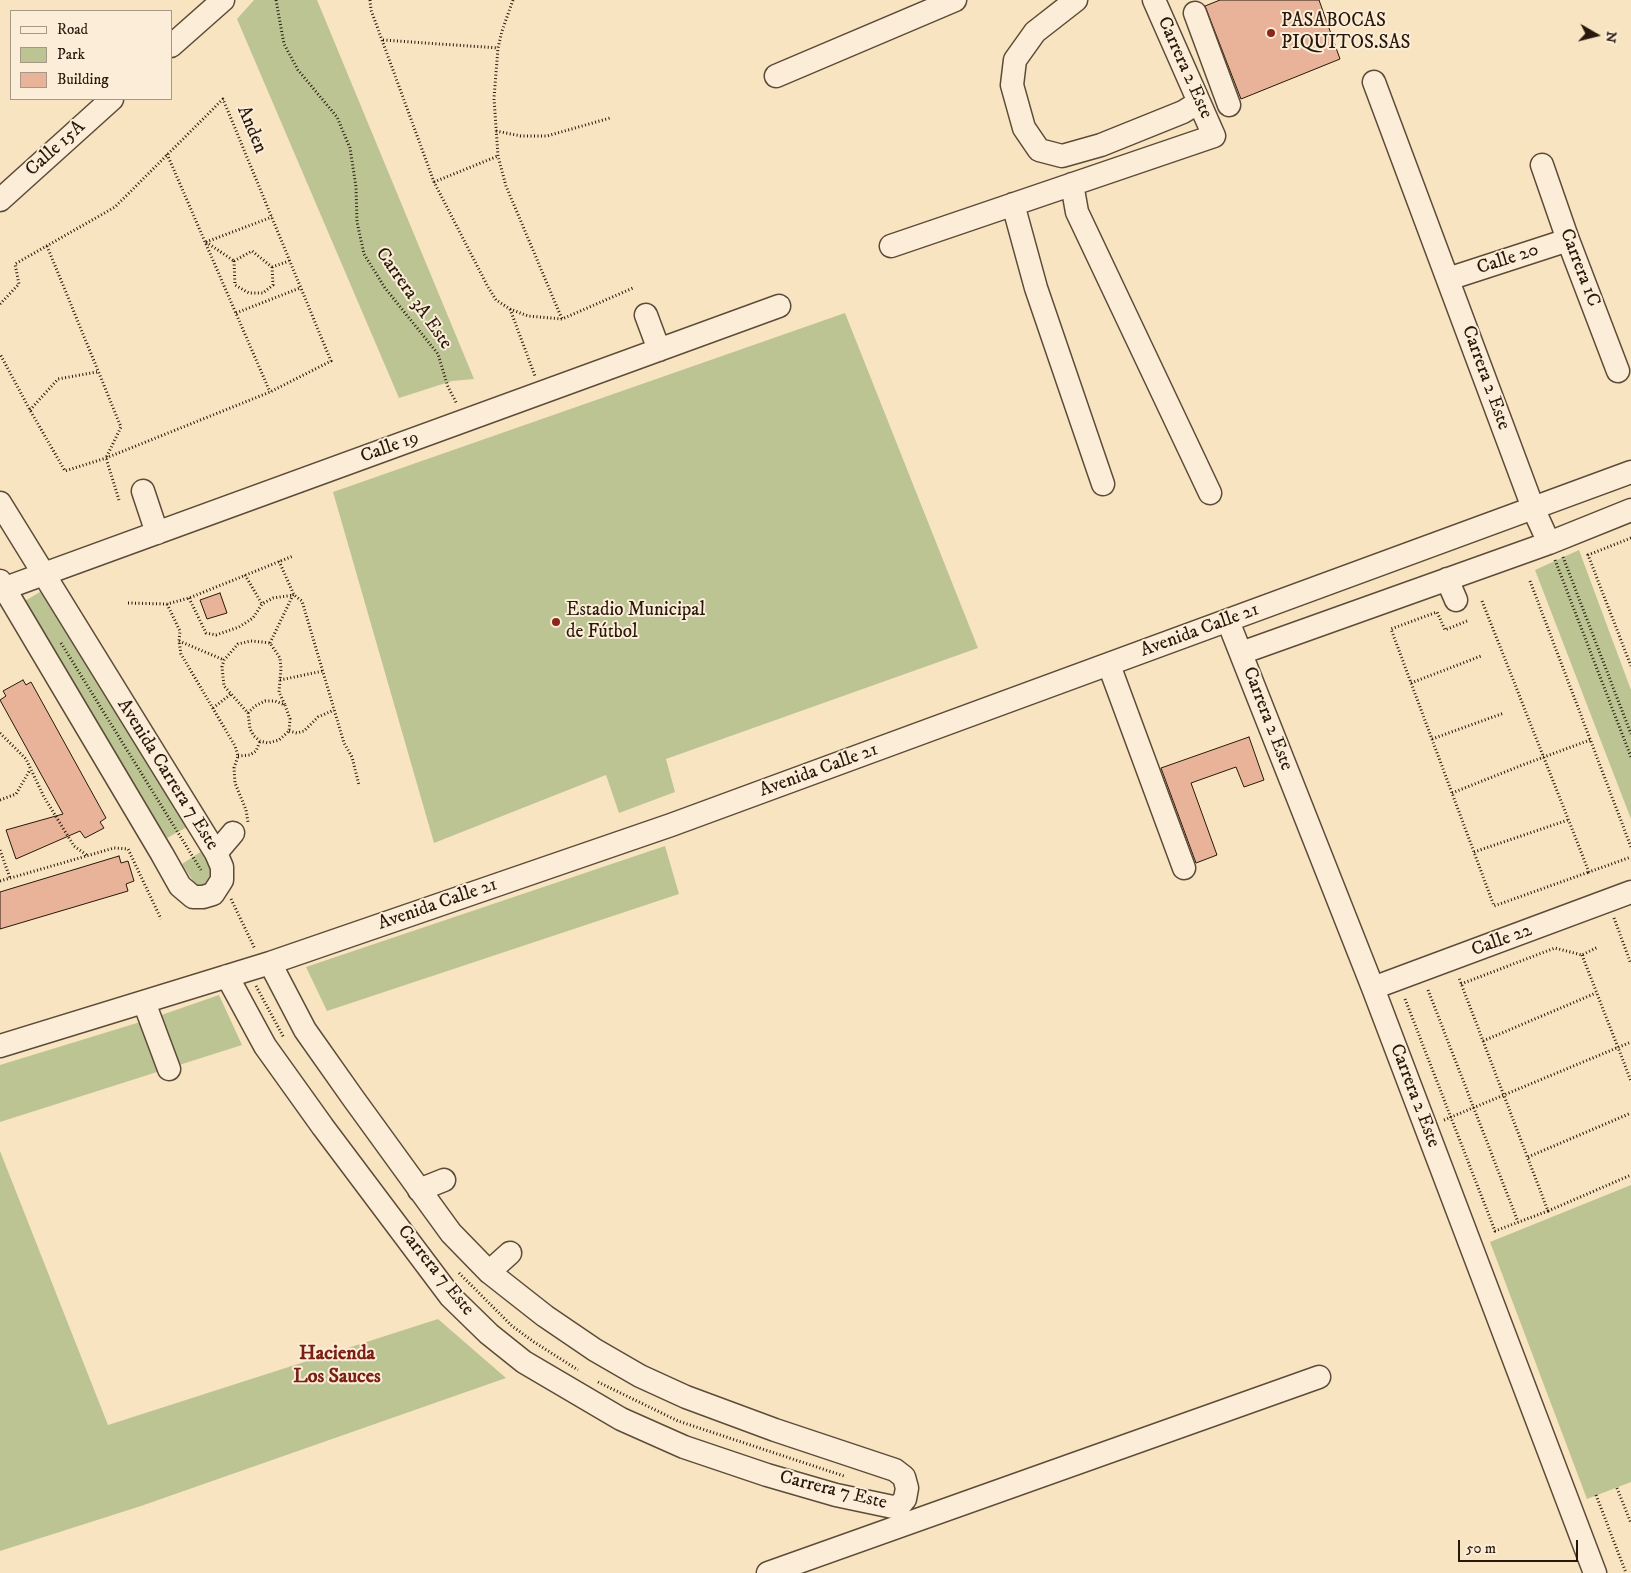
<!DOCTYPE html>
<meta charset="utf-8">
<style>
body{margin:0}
#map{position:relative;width:1631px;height:1573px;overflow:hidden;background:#f9e4c1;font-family:"IM FELL DW Pica",serif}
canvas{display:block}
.legend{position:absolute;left:10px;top:10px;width:162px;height:90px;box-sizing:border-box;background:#fbedd7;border:1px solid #a79885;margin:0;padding:6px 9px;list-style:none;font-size:15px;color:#28180b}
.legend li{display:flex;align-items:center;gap:10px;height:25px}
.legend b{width:25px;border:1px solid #a79885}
.north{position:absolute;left:1571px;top:10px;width:50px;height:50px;-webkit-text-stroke:4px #fbedd7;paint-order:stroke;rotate:98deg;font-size:14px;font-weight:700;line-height:20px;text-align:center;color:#28180b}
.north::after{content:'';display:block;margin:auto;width:18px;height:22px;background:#28180b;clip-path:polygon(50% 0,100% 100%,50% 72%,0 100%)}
.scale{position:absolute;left:1458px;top:1540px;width:120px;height:22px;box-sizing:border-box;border:2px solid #28180b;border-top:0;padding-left:6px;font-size:15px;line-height:18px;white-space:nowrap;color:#28180b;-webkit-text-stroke:4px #fbedd7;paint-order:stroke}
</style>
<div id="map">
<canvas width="1631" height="1573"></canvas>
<ul class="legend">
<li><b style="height:6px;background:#fbedd7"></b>Road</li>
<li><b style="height:14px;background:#bcc494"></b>Park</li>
<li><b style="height:14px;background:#e9b39a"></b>Building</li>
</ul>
<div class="north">N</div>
<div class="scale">50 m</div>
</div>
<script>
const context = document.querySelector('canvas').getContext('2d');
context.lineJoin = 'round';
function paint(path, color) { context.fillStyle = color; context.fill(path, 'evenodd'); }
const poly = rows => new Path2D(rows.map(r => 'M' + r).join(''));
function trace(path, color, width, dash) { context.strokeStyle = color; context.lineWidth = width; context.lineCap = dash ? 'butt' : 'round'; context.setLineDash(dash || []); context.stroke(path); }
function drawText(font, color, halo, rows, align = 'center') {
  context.font = font + ' "IM FELL DW Pica",serif'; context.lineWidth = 4; context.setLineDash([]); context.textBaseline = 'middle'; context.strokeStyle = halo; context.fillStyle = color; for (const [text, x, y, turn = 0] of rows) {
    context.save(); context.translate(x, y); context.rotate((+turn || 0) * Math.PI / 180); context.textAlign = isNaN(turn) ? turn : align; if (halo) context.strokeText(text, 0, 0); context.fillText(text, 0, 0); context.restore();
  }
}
paint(poly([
 [254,0,317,0,474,379,452,381,399,398,237,19],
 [845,313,978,648,666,759,675,792,619,813,606,775,434,843,333,492],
 [1579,550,1631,690,1631,819,1535,570],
 [45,589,189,826,167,838,23,602],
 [665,846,679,894,327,1011,306,967],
 [205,849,215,864,211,883,202,887,195,884,182,864],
 [219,995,242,1045,0,1122,0,1065,150,1019],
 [0,1151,108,1425,438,1319,506,1378,141,1506,0,1551],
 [1631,1185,1631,1482,1587,1499,1490,1242]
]), '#bcc494');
const building = poly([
 [1220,0,1319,0,1340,59,1241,99,1205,6,1220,0],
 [220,593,227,613,207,619,200,600,220,593],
 [23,680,26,685,31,682,106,818,100,822,104,828,85,838,80,831,16,859,6,830,63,814,0,700,6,696,3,691,23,680],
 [1249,737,1264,780,1244,787,1236,767,1191,783,1217,855,1196,863,1161,768,1249,737],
 [119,856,121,863,128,861,134,881,126,884,128,891,0,929,0,892,119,856]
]);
paint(building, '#e9b39a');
trace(building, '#28180b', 1);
const minor = poly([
 [1076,0,1035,32,1015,60,1012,85,1024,128,1039,150,1062,156,1101,145,1183,112,1199,102],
 [1195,13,1229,105],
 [171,46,223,0],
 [776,76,955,0],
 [1374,82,1533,508,1549,543],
 [1542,165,1568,240,1618,371],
 [1072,184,1077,212,1210,493],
 [0,200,112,99],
 [1013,204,1036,288,1103,484],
 [891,246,1214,136,1154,0],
 [1448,279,1568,240],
 [646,315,659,350],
 [143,491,157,533],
 [0,503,216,853,222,867,222,880,213,894,203,897,193,897,180,886,162,854,0,581],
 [1447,579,1456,600],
 [0,590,779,306],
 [1228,621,1373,988,1595,1573],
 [1241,653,1549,543,1631,510],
 [1109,665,1184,868],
 [216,853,233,833],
 [227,976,265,1046,323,1127,450,1296,489,1334,524,1362,621,1419,684,1447,767,1475,836,1495,893,1507,900,1505,905,1499,907,1488,904,1477,895,1470,775,1430,686,1397,640,1376,595,1350,545,1316,489,1272,451,1233,353,1098,305,1030,270,963],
 [1373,988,1631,892],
 [144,1002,169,1069],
 [0,1046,270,963,671,825,1631,472],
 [419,1190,444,1180],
 [489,1272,510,1253],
 [768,1573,1319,1377]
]);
trace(minor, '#5c4b38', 25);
trace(poly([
 [276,0,284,44,298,70,337,117,350,148,356,187,357,222,364,254,385,288,438,354,448,387,457,404],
 [370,0,371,10,434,182,488,287,496,300,510,309,528,316,562,319,633,288],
 [513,0,502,31,498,48,494,98,498,156,506,186,562,319],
 [383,40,498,48],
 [496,131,521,136,547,136,610,118],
 [167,154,270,392],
 [434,182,498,156],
 [206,242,272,217],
 [206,242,234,261],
 [47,246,121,427,106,458,119,500],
 [234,261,235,285,249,293,263,293,273,285,272,267],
 [234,261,252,251,272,267],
 [272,267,289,261],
 [0,304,19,284,15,264,115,207,223,99,331,361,270,392,106,458,65,471,30,410,0,354],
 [510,309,535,376],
 [236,313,300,288],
 [30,410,58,379,97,372],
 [1631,538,1588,555,1631,666],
 [1563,557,1631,734],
 [1555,560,1631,757],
 [279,561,294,595,302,601,344,743,352,757,359,785],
 [245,575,262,604],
 [1530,581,1631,847],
 [189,598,206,633,216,635,239,627,253,618,262,604,273,598,294,595],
 [1482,601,1589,872,1631,857],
 [128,603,167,604,189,598,293,556],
 [167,604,180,631,179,641,181,654,235,746,238,756,234,768,235,783,246,810,248,822],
 [1467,621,1445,630,1437,612,1391,629,1494,906,1589,872],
 [179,641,224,660],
 [61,643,201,870],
 [270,643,293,595],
 [280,680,323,671],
 [1411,683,1481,656],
 [213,708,231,694],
 [248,713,255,706,265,701,275,701,285,705,290,719,289,731,279,740,268,743,260,741,254,736,250,729,248,713,224,686,222,667,224,660,238,644,251,641,262,642,270,643,280,658,281,668,279,692,285,705],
 [289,731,297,733,304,731,318,717,334,710],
 [0,733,26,759,44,797,74,846,88,856],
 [1432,739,1504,713],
 [238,756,250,755,256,751,260,741],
 [1452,793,1525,764,1590,740],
 [0,800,16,794,30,770],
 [0,850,10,878],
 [1474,852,1568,820],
 [0,881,114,848,128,849,161,919],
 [231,899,255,949],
 [1614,918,1631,964],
 [1582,955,1631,1081],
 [1461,984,1555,948,1582,955,1598,947],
 [256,986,284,1038],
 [1428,990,1518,1222],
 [1405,999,1495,1231,1548,1211,1459,978],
 [1483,1041,1596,993],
 [1444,1120,1631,1042],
 [1528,1157,1631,1113],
 [1548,1211,1631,1175],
 [459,1273,512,1326,534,1342,578,1370],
 [598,1382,678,1421,844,1476],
 [1617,1488,1631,1523],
 [1596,1495,1626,1573]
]), '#28180b', 3, [1, 2.5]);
trace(minor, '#fbedd7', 22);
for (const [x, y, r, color] of [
 [1271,33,5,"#8f2418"],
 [556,622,5,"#8f2418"]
]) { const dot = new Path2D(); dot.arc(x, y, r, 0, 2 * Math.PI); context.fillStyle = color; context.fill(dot); trace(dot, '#fbedd7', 2); }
drawText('19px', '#28180b', '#fbedd7', [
 ["PASABOCAS",1281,22],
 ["PIQUITOS.SAS",1281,44],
 ["Estadio Municipal",566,611],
 ["de Fútbol",566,633]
], 'left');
drawText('19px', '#28180b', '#fbedd7', [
 ["Carrera 2 Este",1184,68,66],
 ["Anden",251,130,67],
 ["Calle 15A",56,149,-42],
 ["Calle 20",1508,260,-18],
 ["Carrera 1C",1579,268,69],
 ["Carrera 3A Este",413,299,55],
 ["Carrera 2 Este",1485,378,70],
 ["Calle 19",390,448,-20],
 ["Avenida Calle 21",1200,631,-20],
 ["Carrera 2 Este",1267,719,69],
 ["Avenida Calle 21",819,771,-20],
 ["Avenida Carrera 7 Este",167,775,58],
 ["Avenida Calle 21",438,905,-19],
 ["Calle 22",1502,941,-20],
 ["Carrera 2 Este",1414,1096,69],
 ["Carrera 7 Este",435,1271,51],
 ["Carrera 7 Este",833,1491,14]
]);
drawText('bold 20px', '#7a1f14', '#fbedd7', [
 ["Hacienda",337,1355],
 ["Los Sauces",337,1378]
]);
</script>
